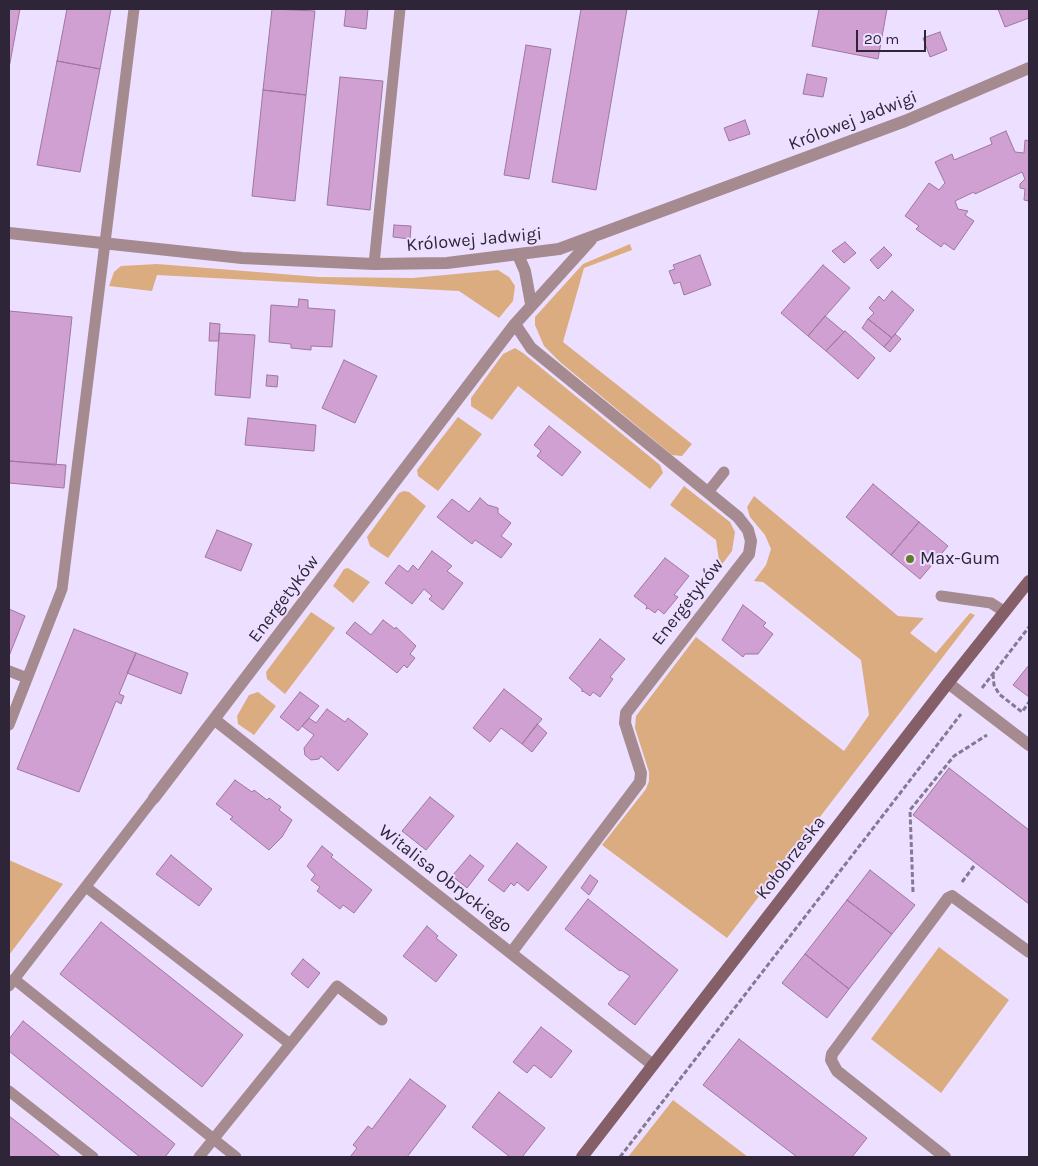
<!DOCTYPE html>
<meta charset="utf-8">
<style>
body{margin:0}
#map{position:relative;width:1038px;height:1166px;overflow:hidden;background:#ecdfff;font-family:Karla,sans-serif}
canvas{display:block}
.frame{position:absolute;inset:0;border:10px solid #2e2539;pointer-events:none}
.scale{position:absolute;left:856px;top:30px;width:70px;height:22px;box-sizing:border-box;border:2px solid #2e2539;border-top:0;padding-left:6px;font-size:15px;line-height:18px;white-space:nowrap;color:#2e2539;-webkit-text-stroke:4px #ecdfff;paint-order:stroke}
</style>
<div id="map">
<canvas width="1038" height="1166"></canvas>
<div class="frame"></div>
<div class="scale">20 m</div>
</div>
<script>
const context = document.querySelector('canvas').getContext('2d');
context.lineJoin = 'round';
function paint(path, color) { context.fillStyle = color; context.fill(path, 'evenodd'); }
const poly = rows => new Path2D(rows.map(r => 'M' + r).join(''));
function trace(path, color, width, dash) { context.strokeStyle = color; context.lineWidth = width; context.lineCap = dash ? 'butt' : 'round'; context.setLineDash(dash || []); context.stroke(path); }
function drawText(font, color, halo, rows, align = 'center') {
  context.font = font + ' Karla,sans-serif'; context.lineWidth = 4; context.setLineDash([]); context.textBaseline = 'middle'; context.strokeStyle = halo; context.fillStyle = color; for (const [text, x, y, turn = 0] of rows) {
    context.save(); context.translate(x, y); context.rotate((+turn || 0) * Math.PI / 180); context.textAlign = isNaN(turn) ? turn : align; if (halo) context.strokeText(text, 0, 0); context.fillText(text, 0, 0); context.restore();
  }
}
paint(poly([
 [630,244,632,250,584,268,563,342,692,444,682,456,672,455,560,362,544,346,535,325,535,317,583,264],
 [157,264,319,277,413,278,498,270,509,277,515,286,513,301,499,318,459,291,157,275,152,291,109,286,114,272,121,266],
 [515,348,523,353,660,465,663,473,650,489,518,386,492,420,471,406,471,398,503,354],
 [458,417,482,434,438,491,418,476,417,470],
 [684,486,730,522,735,532,732,551,720,567,716,540,670,505],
 [404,491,409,492,426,506,388,558,370,546,367,537,399,493],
 [754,496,898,616,924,618,910,633,936,653,970,613,975,615,727,938,602,845,646,789,649,781,649,772,635,728,636,716,696,637,844,751,869,715,861,660,763,582,754,581,766,565,771,549,765,535,750,517,747,507],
 [348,568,370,582,353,603,333,586,344,569],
 [311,612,335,628,285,694,267,679,266,672],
 [258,692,276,706,254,735,238,724,237,716,249,695],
 [9,860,63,884,9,955],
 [939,947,1009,1000,941,1093,871,1039],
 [673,1100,748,1157,628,1157]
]), '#dbac80');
const building = poly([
 [9,9,20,9,9,68,9,9],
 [67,9,111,9,100,69,57,61,67,9],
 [272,9,315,11,306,95,263,90,272,9],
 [346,9,368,9,366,29,344,26,346,9],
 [581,9,627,9,596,190,552,182,581,9],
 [819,9,887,9,878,59,812,46,819,9],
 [998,9,1029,9,1029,18,1005,27,998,9],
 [940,32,947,50,930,57,923,38,940,32],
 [526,45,551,49,529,179,504,175,526,45],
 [57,61,100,69,80,172,37,165,57,61],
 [807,74,827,78,823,97,803,94,807,74],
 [340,77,383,81,370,210,327,205,340,77],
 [263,90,306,95,295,201,252,196,263,90],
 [745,120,750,134,729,141,724,128,745,120],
 [1006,131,1015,152,1024,153,1025,140,1029,141,1029,201,1024,200,1025,189,1020,188,1020,184,1025,179,1022,172,975,194,974,192,955,201,958,209,968,211,965,215,974,221,954,250,944,243,941,247,916,229,919,226,905,216,929,183,939,190,945,183,935,162,952,154,954,160,992,144,990,138,1006,131],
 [394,225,411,226,410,239,393,237,394,225],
 [845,242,856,253,844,263,832,251,845,242],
 [884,247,892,255,878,269,870,260,884,247],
 [700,255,711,285,684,295,680,282,674,284,669,271,675,269,673,265,700,255],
 [823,265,850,288,808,336,781,313,823,265],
 [892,291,914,310,892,338,868,319,874,313,869,308,879,296,884,301,892,291],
 [299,299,308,300,308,308,335,310,332,347,311,346,311,350,291,348,291,344,269,342,271,305,298,307,299,299],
 [9,311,72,317,56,465,9,461,9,311],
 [825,316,844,332,826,351,808,336,825,316],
 [868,319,892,338,884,347,862,328,868,319],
 [210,323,220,324,219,341,209,341,210,323],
 [845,331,875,358,858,379,826,351,845,331],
 [219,333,255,335,250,398,215,395,219,333],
 [895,334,901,339,890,352,884,347,895,334],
 [344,360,377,376,355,423,322,408,344,360],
 [267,375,278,376,277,387,266,386,267,375],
 [248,418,316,425,314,451,245,445,248,418],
 [549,426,581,452,562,476,537,456,541,451,534,445,549,426],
 [9,461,66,465,64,488,9,483,9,461],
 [873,484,919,522,891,555,846,517,873,484],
 [480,498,488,505,498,508,498,513,511,523,501,536,512,544,501,558,475,540,472,544,437,517,452,499,469,512,480,498],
 [919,522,948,546,920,579,891,555,919,522],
 [217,530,252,544,241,571,205,557,217,530],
 [432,551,452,566,447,571,463,583,443,610,429,599,432,596,424,589,412,604,385,583,399,565,408,572,413,565,418,570,432,551],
 [665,558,689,576,674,595,678,597,664,614,658,609,655,613,648,608,646,609,647,606,634,596,665,558],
 [743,605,766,623,763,626,773,634,758,654,745,654,743,657,722,640,743,605],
 [9,609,25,616,9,656,9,609],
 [383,620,395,629,396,627,416,646,410,654,415,658,407,668,404,665,397,673,346,633,355,622,371,635,383,620],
 [74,629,136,653,119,694,124,696,121,704,116,701,79,792,17,769,74,629],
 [600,639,625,659,610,677,613,679,600,697,593,692,590,696,583,691,582,692,582,689,569,678,600,639],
 [136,653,188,673,181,694,127,673,136,653],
 [1029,665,1029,697,1013,685,1029,665],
 [504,689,542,719,522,744,501,728,490,742,473,728,504,689],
 [300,692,319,706,298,731,280,717,300,692],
 [327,709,345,722,348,718,368,734,338,771,321,756,319,759,311,760,305,755,304,748,314,735,302,726,309,718,316,723,327,709],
 [537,724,547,733,532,752,522,744,537,724],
 [949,768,1029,830,1029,904,913,815,949,768],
 [235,780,252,792,254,790,267,800,269,798,281,807,279,810,292,820,282,837,269,850,230,819,233,817,216,804,235,780],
 [430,797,454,816,426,850,402,831,430,797],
 [517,843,547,867,528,891,517,882,514,886,511,883,504,892,488,880,517,843],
 [322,846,333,855,331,857,372,890,354,913,343,905,340,909,317,891,320,887,311,880,315,875,307,866,322,846],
 [171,855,212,889,199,906,156,874,171,855],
 [470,855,484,866,467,888,452,876,470,855],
 [870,870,915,905,892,934,847,900,870,870],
 [590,875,598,881,589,895,581,888,590,875],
 [588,899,678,970,635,1025,608,1004,630,976,621,970,620,971,565,929,588,899],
 [847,900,892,934,849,989,805,954,847,900],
 [101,922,243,1035,202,1087,60,974,101,922],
 [427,926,438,936,436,938,457,955,436,982,403,956,427,926],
 [805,954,849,989,827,1018,782,983,805,954],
 [303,959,320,973,308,988,291,974,303,959],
 [23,1021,175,1144,165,1157,140,1157,9,1051,9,1039,23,1021],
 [541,1027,572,1051,551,1078,534,1065,527,1073,513,1062,541,1027],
 [739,1039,867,1138,852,1157,797,1157,703,1085,739,1039],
 [410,1079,446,1106,407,1157,350,1157,357,1148,353,1145,368,1126,372,1129,410,1079],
 [499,1092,545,1128,522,1157,510,1157,472,1127,499,1092],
 [9,1116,31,1133,61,1157,9,1157,9,1116]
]);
paint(building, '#d0a0d2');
trace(building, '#9d779f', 1);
trace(poly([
 [993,674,994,685,999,694,1022,712,1029,702],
 [982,688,1029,627],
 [962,882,974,866],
 [913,892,910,810,954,756,987,735],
 [620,1157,961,714]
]), '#847992', 3, [5, 2.5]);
trace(poly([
 [374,264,400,9],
 [708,492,724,472],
 [941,596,991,603,1005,612],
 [9,671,27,678],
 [9,725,62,589,134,9],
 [86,887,290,1044],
 [14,979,236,1157],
 [9,986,154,798],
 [9,1091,93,1157],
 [199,1157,337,986,382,1020]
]), '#a58a90', 11);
trace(poly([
 [9,233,242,258,374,264,447,263,559,249,905,121,1029,68],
 [518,255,525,271,531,304],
 [948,683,1029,745],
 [215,720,653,1065],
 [154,798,515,324,591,240],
 [511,953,640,782,641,773,625,723,626,713,749,554,751,541,748,530,738,517,531,348,515,324],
 [945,1157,837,1071,831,1060,832,1054,948,898,952,896,1029,952]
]), '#a58a90', 12);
trace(poly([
 [582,1157,948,683,1029,581]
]), '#845f67', 12);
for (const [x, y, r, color] of [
 [910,559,5,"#627a2c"]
]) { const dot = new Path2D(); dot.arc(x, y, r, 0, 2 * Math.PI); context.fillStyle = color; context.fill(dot); trace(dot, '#ecdfff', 2); }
drawText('18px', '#2e2539', '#ecdfff', [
 ["Królowej Jadwigi",853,121,-21],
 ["Królowej Jadwigi",474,240,-5],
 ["Energetyków",284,599,-53],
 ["Energetyków",688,602,-52],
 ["Kołobrzeska",791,858,-52],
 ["Witalisa Obryckiego",445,879,38]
]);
drawText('18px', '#2e2539', '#ecdfff', [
 ["Max-Gum",920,559]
], 'left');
</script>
